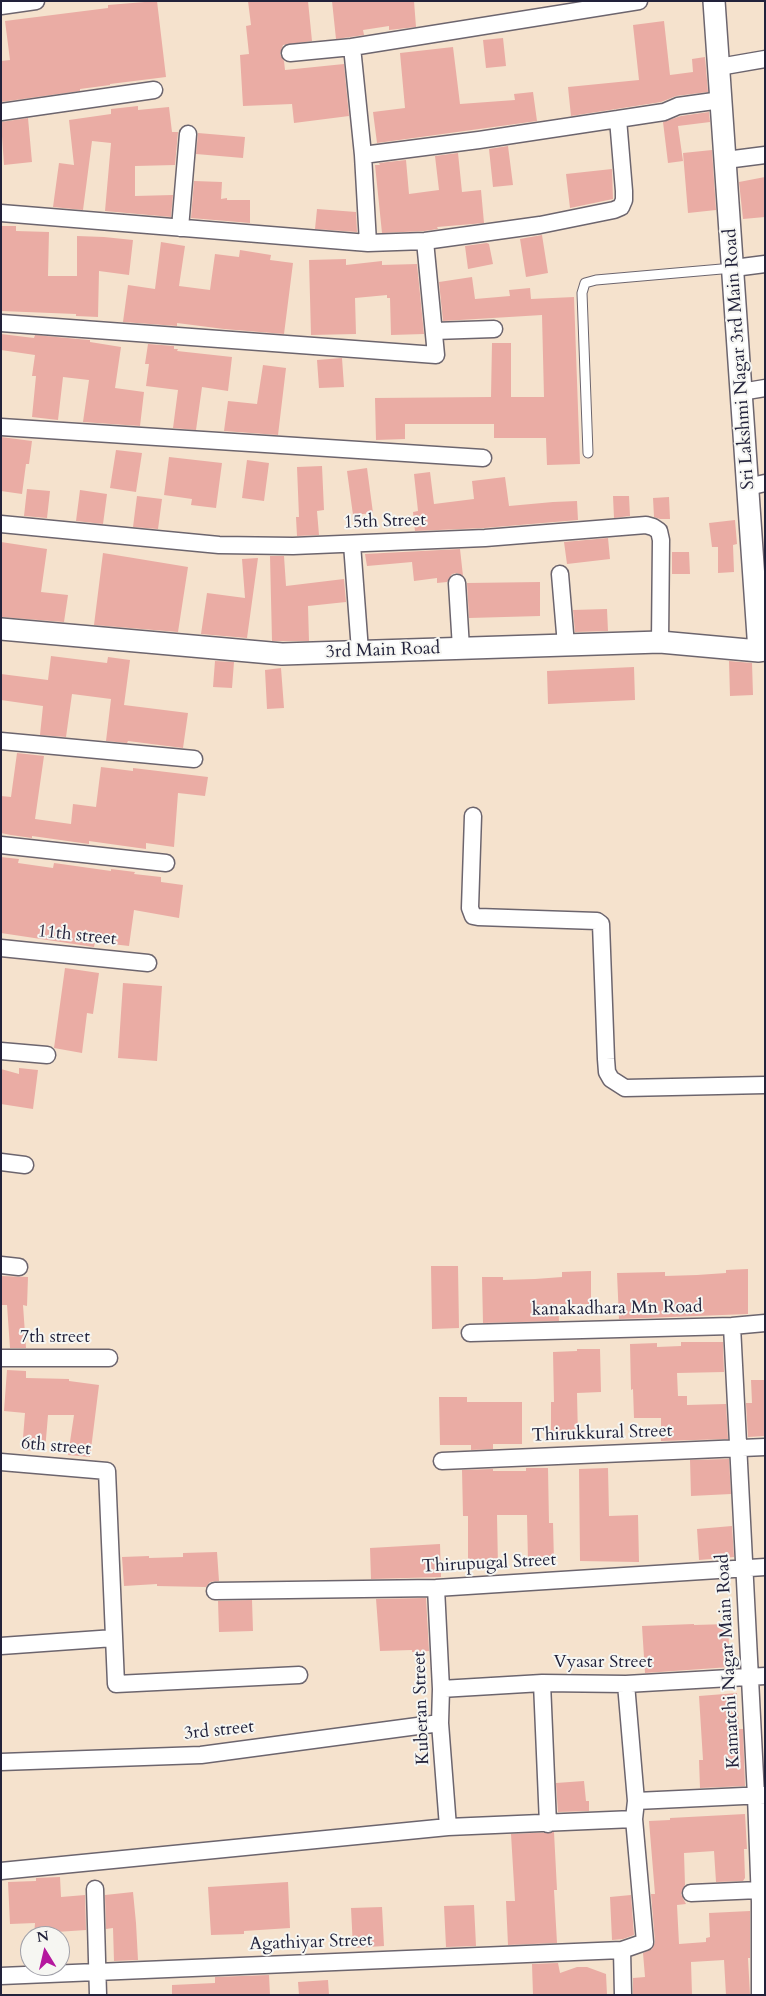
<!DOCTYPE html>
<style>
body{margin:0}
#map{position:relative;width:766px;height:1996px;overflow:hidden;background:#f5e2cd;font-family:Cardo,serif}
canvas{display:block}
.frame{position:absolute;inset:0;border:2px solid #22223b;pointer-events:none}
.north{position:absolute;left:20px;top:1926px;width:50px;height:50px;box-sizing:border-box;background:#f6f6f2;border:1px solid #a1a1a9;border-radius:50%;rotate:351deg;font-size:14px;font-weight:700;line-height:20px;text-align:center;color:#22223b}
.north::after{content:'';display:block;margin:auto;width:18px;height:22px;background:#b5179e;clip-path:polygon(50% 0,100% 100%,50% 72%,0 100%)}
</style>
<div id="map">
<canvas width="766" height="1996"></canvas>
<div class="frame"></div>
<div class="north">N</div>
</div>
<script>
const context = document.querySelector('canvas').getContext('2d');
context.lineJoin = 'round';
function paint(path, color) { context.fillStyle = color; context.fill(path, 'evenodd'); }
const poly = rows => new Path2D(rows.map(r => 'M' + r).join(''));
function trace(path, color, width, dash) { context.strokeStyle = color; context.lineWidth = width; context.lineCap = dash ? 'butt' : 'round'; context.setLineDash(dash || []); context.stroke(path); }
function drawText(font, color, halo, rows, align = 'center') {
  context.font = font + ' Cardo,serif'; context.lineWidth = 4; context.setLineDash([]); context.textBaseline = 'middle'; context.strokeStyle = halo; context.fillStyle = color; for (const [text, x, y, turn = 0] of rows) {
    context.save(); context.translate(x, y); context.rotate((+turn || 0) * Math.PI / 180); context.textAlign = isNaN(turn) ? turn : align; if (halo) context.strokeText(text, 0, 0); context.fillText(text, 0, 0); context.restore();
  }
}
paint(poly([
 [157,1,166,77,110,84,110,85,80,89,80,91,1,102,1,61,10,60,5,21,108,8,108,5],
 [248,1,308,1,312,41,283,45,280,54,284,61,285,70,344,64,349,116,294,123,292,104,243,106,240,55,249,54,246,26,251,25],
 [332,1,414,1,416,27,389,30,389,26,363,30,364,35,336,39],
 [664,21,670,75,693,72,692,59,705,57,708,92,676,96,661,102,571,116,568,87,639,80,633,25],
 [503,38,506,66,486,68,483,40],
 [453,47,460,104,515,100,514,94,533,92,537,121,377,143,373,112,405,108,400,53],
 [138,106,138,110,169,107,172,132,178,132,175,165,135,166,135,196,173,195,171,217,105,211,111,143,92,141,83,210,53,207,59,163,74,165,69,120,111,114,111,109],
 [709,112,710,122,678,126,683,161,668,163,663,122,681,116],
 [28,118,32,162,4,165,1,122],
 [198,133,245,137,243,158,196,154],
 [508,146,513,185,493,187,489,149],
 [712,150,716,210,688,213,683,153],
 [458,153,462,192,481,190,484,223,437,227,438,229,424,231,382,233,375,165,380,165,379,163,406,160,409,194,439,190,435,156],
 [612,169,613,199,570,208,566,174],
 [765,177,765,217,743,219,739,182],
 [194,181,222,182,221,199,227,198,227,200,250,200,250,223,191,218],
 [317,209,356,212,357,232,315,229],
 [1,226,16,226,16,231,49,232,48,276,77,276,77,236,104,237,133,240,129,275,99,271,98,317,76,316,76,314,1,311],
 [542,235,548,273,526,277,520,239],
 [161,242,185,246,179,286,210,290,215,254,239,257,240,250,271,255,270,260,293,263,284,334,224,329,177,323,177,326,123,322,128,285,155,289],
 [487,243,489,244,493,264,468,269,465,246],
 [346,259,346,265,382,261,382,265,417,264,424,334,391,335,390,298,387,298,387,295,355,298,356,334,311,335,309,260],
 [472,277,475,299,510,296,509,290,530,288,531,299,574,297,580,464,547,465,546,438,494,438,494,424,405,424,405,439,376,440,375,398,491,397,492,343,511,343,511,397,544,397,542,315,443,321,439,282],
 [1,334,34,338,35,335,78,339,90,340,90,342,121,347,115,388,144,392,140,426,83,422,89,380,63,377,58,420,32,417,36,376,32,376,35,355,1,350],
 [148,344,174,346,174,349,178,349,177,351,232,357,228,391,202,387,196,430,173,428,178,390,146,386,149,364,145,364],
 [342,358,344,387,319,388,317,360],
 [263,365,286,368,278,435,224,431,228,401,257,404],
 [1,437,32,441,29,464,26,464,22,494,1,491],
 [116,450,142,453,136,492,110,488],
 [169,457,222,463,216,508,191,505,192,499,164,495],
 [247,460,269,463,264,501,242,498],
 [322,466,324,510,317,511,319,535,297,536,296,517,299,517,297,467],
 [367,468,373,513,353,515,347,471],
 [430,472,434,504,474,499,472,481,505,477,509,506,553,502,577,501,578,520,484,528,415,531,413,512,418,511,414,474],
 [27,489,50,491,47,518,24,516],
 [80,490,107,494,103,524,76,521],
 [137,496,162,499,158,529,133,527],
 [613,496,629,496,630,516,614,518],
 [669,497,670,519,660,519,654,517,653,498],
 [735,520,737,544,733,545,734,572,718,573,718,547,712,547,709,523],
 [608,538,610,559,567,564,564,542],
 [1,542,47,549,41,592,68,595,64,622,1,617],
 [460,549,463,576,457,573,452,574,447,582,437,583,437,578,414,581,412,562,367,566,365,554],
 [672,552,689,552,690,574,672,574],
 [103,553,188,567,178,632,94,625],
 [270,556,284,556,286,586,344,579,346,602,308,606,309,641,272,641],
 [258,558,247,638,201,634,207,593,245,598,242,559],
 [540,582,540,616,469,618,467,583],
 [607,609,608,631,575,632,573,610],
 [51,656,107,663,108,657,130,660,124,705,188,713,183,748,128,741,127,743,106,741,111,699,72,694,66,737,40,735,43,706,1,700,1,674,48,680],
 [215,661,234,662,232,688,213,687],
 [729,661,752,663,753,695,730,696],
 [634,667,635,700,548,704,547,671],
 [281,668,284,708,267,709,265,670],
 [17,753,44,756,35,819,71,824,73,804,96,807,101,767,133,771,133,768,208,777,205,796,178,793,174,847,146,843,146,849,89,841,89,844,32,836,32,838,11,835,1,833,1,796,11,797],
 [1,857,19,859,18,863,53,868,54,863,111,871,111,869,135,872,134,874,161,877,161,882,183,885,179,918,134,910,129,946,95,942,94,947,1,933],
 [65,968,99,973,93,1014,87,1013,82,1053,54,1048],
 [123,983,162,986,157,1061,118,1058],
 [19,1068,38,1070,33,1109,1,1104,1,1069,19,1074],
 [431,1266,458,1266,459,1328,432,1329],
 [748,1269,748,1314,619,1319,617,1273,665,1272,665,1276,697,1275,726,1273,726,1270],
 [591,1271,591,1304,558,1304,559,1321,483,1323,482,1277,503,1277,503,1280,535,1279,562,1277,562,1272],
 [1,1276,28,1277,27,1306,23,1305,26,1348,10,1348,7,1305,1,1305],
 [681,1342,723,1342,724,1372,677,1373,678,1396,687,1396,687,1405,726,1404,728,1439,661,1441,661,1418,634,1418,633,1389,631,1390,630,1344,657,1343,657,1347,681,1346],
 [577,1349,600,1349,601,1392,577,1393,578,1438,551,1439,551,1402,554,1402,553,1352,577,1351],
 [7,1370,26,1371,26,1378,69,1379,69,1381,99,1385,90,1457,68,1455,74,1415,48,1415,45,1451,22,1450,25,1413,4,1411],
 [751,1380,765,1380,765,1436,748,1437,746,1403,752,1403],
 [439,1397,467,1397,467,1402,522,1402,522,1444,493,1444,493,1449,471,1450,471,1445,440,1445],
 [729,1459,731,1494,691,1496,690,1460],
 [526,1468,548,1468,549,1523,553,1523,554,1562,528,1562,527,1515,497,1515,498,1568,468,1568,468,1516,463,1516,462,1470,493,1469,493,1471,526,1471],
 [608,1468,609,1516,638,1515,639,1562,580,1561,579,1469],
 [732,1526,734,1557,699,1560,697,1529],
 [440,1544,441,1577,371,1579,370,1548],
 [217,1552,219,1581,210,1582,206,1587,157,1586,157,1584,124,1586,122,1557,149,1556,149,1558,183,1557,183,1553],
 [426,1598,429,1651,412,1652,412,1650,380,1651,376,1599],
 [252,1600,253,1631,219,1632,218,1601],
 [694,1624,694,1625,728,1624,730,1667,645,1673,642,1626],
 [737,1693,739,1729,743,1729,745,1786,700,1788,699,1760,703,1760,699,1696],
 [584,1781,586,1801,589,1801,589,1811,558,1812,556,1783],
 [745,1814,747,1849,744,1849,745,1878,743,1881,716,1882,714,1851,684,1853,685,1885,681,1894,686,1904,677,1905,679,1944,706,1942,706,1938,710,1937,709,1913,750,1911,750,1958,748,1958,750,1995,726,1995,724,1960,691,1962,692,1995,633,1995,633,1978,645,1977,643,1953,652,1949,655,1942,651,1894,655,1894,649,1821,670,1820,670,1818],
 [554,1832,557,1890,554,1890,557,1943,508,1945,506,1901,515,1901,511,1834],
 [60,1877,61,1897,85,1895,86,1930,56,1932,55,1936,34,1936,35,1923,10,1924,8,1882,36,1881,36,1878],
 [288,1882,290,1928,244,1931,244,1934,211,1935,208,1887],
 [133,1892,136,1923,138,1960,114,1961,113,1928,106,1929,105,1895],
 [631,1895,634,1935,623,1939,612,1940,610,1897],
 [474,1905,476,1946,446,1947,444,1906],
 [382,1907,384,1946,353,1948,351,1908],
 [558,1963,560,1973,577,1967,587,1967,606,1974,607,1995,533,1995,532,1964],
 [269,1975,270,1995,172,1995,172,1985,215,1983,215,1977],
 [328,1980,329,1995,299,1995,298,1982]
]), '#eaaca4');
const service = poly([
 [588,453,582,293,585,283,596,280,733,268]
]);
const minor = poly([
 [1,6,36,1],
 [290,53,352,47],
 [719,67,765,59],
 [1,112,154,90],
 [363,155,479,140,618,119],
 [726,160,765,155],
 [1,213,368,243,425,241,540,225,614,210,621,207,624,200,624,191,618,119,664,112,678,106,721,100],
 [180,228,188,134],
 [368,243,363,155,352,47,639,1],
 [734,268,765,264],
 [1,323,436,355,425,241],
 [434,331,494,329],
 [741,392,765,388],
 [1,427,483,458],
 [748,487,765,483],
 [1,524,219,545,293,546,485,538,646,525,653,527,659,531,661,540,660,642],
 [352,544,360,651],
 [560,574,566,645],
 [457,583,461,648],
 [1,741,194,759],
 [473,816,470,908,473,916,478,917,597,921,601,924,606,1059,607,1072,611,1079,625,1088,765,1085],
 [1,845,166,863],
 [1,948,148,963],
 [1,1051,47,1055],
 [1,1162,25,1165],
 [1,1265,19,1267],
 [732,1326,756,1796,760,1902,760,1995],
 [470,1333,732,1326,765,1323],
 [1,1358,109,1358],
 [442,1461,765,1447],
 [1,1462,107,1471,116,1684,299,1675],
 [436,1588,441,1689,440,1723,448,1827],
 [215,1591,436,1588,765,1567],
 [1,1646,114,1638],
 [542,1683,548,1824],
 [441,1689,542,1683,626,1684,765,1676],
 [1,1762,201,1755,440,1723],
 [636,1801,765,1795],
 [1,1871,448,1827,634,1819],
 [95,1889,98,1995],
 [691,1893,759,1890],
 [1,1976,622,1950],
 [623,1995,622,1950,645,1942,634,1819,636,1801,626,1684]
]);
const tertiary = poly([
 [714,1,759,651],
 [1,629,282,654,660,642,759,651,765,650]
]);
trace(service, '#6c656e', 11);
trace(minor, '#6c656e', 19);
trace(tertiary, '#6c656e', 24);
trace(service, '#fff', 9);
trace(minor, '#fff', 16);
trace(tertiary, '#fff', 21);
drawText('18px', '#22223b', '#f6f6f2', [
 ["Sri Lakshmi Nagar 3rd Main Road",740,359,-94],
 ["15th Street",385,522,-2],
 ["3rd Main Road",383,651,-2],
 ["11th street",77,936,6],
 ["kanakadhara Mn Road",617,1309,-1],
 ["7th street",55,1338],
 ["Thirukkural Street",602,1434,-2],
 ["6th street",56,1447,5],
 ["Thirupugal Street",489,1564,-3],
 ["Kamatchi Nagar Main Road",729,1661,-93],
 ["Vyasar Street",603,1663],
 ["Kuberan Street",422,1708,-92],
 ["3rd street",219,1731,-6],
 ["Agathiyar Street",311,1943,-2]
]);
</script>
